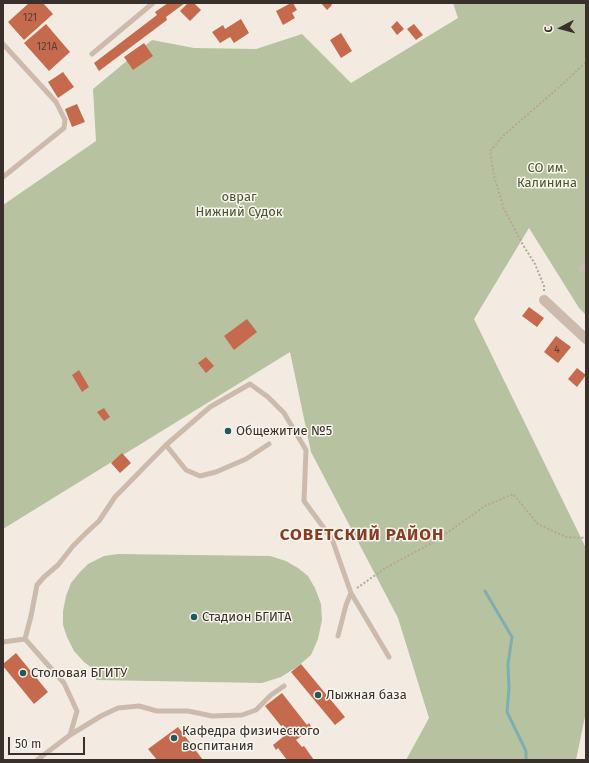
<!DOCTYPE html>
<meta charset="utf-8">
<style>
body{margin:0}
#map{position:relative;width:589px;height:763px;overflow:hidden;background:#f3ebe1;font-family:"Fira Sans",sans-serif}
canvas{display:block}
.frame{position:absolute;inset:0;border:4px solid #3a302b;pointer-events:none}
.north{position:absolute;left:541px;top:8px;width:40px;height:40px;-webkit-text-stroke:3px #faf5ee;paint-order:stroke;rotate:264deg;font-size:11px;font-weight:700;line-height:16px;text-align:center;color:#3a302b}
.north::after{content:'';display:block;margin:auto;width:14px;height:18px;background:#3a302b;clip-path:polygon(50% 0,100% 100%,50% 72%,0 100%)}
.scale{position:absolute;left:8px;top:737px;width:77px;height:18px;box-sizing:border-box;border:2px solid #3a302b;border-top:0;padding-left:5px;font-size:12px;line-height:14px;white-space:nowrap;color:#3a302b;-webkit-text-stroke:3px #faf5ee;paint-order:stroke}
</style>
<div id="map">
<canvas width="589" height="763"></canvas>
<div class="frame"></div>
<div class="north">С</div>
<div class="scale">50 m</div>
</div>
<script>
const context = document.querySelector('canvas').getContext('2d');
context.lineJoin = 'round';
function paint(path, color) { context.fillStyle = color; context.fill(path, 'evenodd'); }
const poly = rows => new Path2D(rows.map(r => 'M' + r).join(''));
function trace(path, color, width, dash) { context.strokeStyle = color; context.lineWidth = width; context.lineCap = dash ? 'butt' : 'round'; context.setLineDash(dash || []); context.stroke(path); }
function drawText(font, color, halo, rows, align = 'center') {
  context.font = font + ' "Fira Sans",sans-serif'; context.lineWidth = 3; context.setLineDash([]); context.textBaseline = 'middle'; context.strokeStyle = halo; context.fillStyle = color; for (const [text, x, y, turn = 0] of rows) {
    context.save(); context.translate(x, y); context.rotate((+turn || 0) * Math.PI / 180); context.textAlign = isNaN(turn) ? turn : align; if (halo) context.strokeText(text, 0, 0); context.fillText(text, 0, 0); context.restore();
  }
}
paint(poly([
 [453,3,586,3,586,315,579,308,529,228,474,319,586,548,586,712,576,760,406,760,429,718,398,618,311,452,290,352,3,529,3,205,96,141,93,89,152,40,194,48,256,49,302,34,351,83,458,18],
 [118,554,270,556,286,561,298,568,308,576,315,588,321,604,322,620,318,639,311,655,297,667,281,677,262,683,96,680,96,671,84,662,74,651,67,637,63,625,63,611,66,596,71,583,79,573,88,564,104,556]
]), '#b7c3a0');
trace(poly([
 [485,591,512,637,508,664,509,689,507,712,526,751,526,760]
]), '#80aeb0', 3);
paint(poly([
 [29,3,43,3,53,14,24,40,8,22],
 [168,3,185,3,166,17,167,20,99,71,94,63,157,15,155,12],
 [188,3,194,3,201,10,190,21,180,11],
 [291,3,293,3,297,10,292,13,295,18,283,25,276,11],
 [321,3,331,3,332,5,327,10],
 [241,19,249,33,234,43,230,37,220,43,212,32,223,25,225,29],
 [397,21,404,29,397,35,391,27],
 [46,24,70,52,49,71,24,43],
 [414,24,423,35,416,40,407,29],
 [341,33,352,51,341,58,330,40],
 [144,43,153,56,133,70,124,57],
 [63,72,74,87,58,98,48,82],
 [77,104,85,122,72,127,65,109],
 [529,307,544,318,537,327,522,316],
 [247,319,257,332,234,350,224,336],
 [556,336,571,347,558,363,544,352],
 [206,357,214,366,206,373,198,363],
 [577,368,586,375,577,387,568,379],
 [79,370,89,387,82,392,72,375],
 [104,408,110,417,104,421,97,412],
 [122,453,131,463,120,473,111,463],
 [16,653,48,692,34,704,3,666,3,664],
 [301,664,345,717,335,725,291,672],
 [282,693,307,725,309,723,312,728,296,740,302,747,304,746,314,760,287,760,278,748,276,750,273,745,289,732,283,725,281,726,265,706],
 [178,727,203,760,157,760,148,749]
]), '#c56a4d');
trace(poly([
 [544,291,544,286,535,264,523,245,504,209,494,176,490,151,504,135,565,82,586,62],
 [357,588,384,569,437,540,485,506,513,494,538,524,566,537,586,538]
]), '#b8a596', 2, [2, 2]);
trace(poly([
 [3,44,56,102,65,120,64,128,3,177],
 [92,54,153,3],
 [581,269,586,263],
 [166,445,210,407,250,384,268,397,284,413,306,450,304,501,332,539,351,593,389,657],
 [338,636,346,605,351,593],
 [25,639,31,616,37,585,44,577,58,565,73,546,87,532,99,521,115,497,166,445,186,470,200,476,216,472,246,459,269,444],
 [3,642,25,639,64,683,77,711,70,735,37,760],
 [70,735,101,716,118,708,139,706,157,711,188,711,212,716,242,715,256,710,271,695,284,686]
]), '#ccbbac', 5);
trace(poly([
 [544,300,586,339]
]), '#ccbbac', 10);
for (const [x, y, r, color] of [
 [228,431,4,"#20585c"],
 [194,617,4,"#20585c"],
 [23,673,4,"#20585c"],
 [318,695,4,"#20585c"],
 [174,738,4,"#20585c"]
]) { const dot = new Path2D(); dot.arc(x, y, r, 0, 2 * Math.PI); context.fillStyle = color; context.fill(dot); trace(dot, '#faf5ee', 1.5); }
drawText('11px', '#5d3e34', null, [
 ["121",30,18],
 ["121А",47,47],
 ["4",557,350]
]);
drawText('13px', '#49582f', '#faf5ee', [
 ["СО им.",547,168],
 ["Калинина",547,183],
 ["овраг",239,197],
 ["Нижний Судок",239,212]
]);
drawText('13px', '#3a302b', '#faf5ee', [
 ["Общежитие №5",236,431],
 ["Стадион БГИТА",202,617],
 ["Столовая БГИТУ",31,673],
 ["Лыжная база",326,695],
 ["Кафедра физического",182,731],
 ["воспитания",182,746]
], 'left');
context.letterSpacing = '1px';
drawText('bold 17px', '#893c24', '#faf5ee', [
 ["СОВЕТСКИЙ РАЙОН",362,535]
]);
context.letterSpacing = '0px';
</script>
